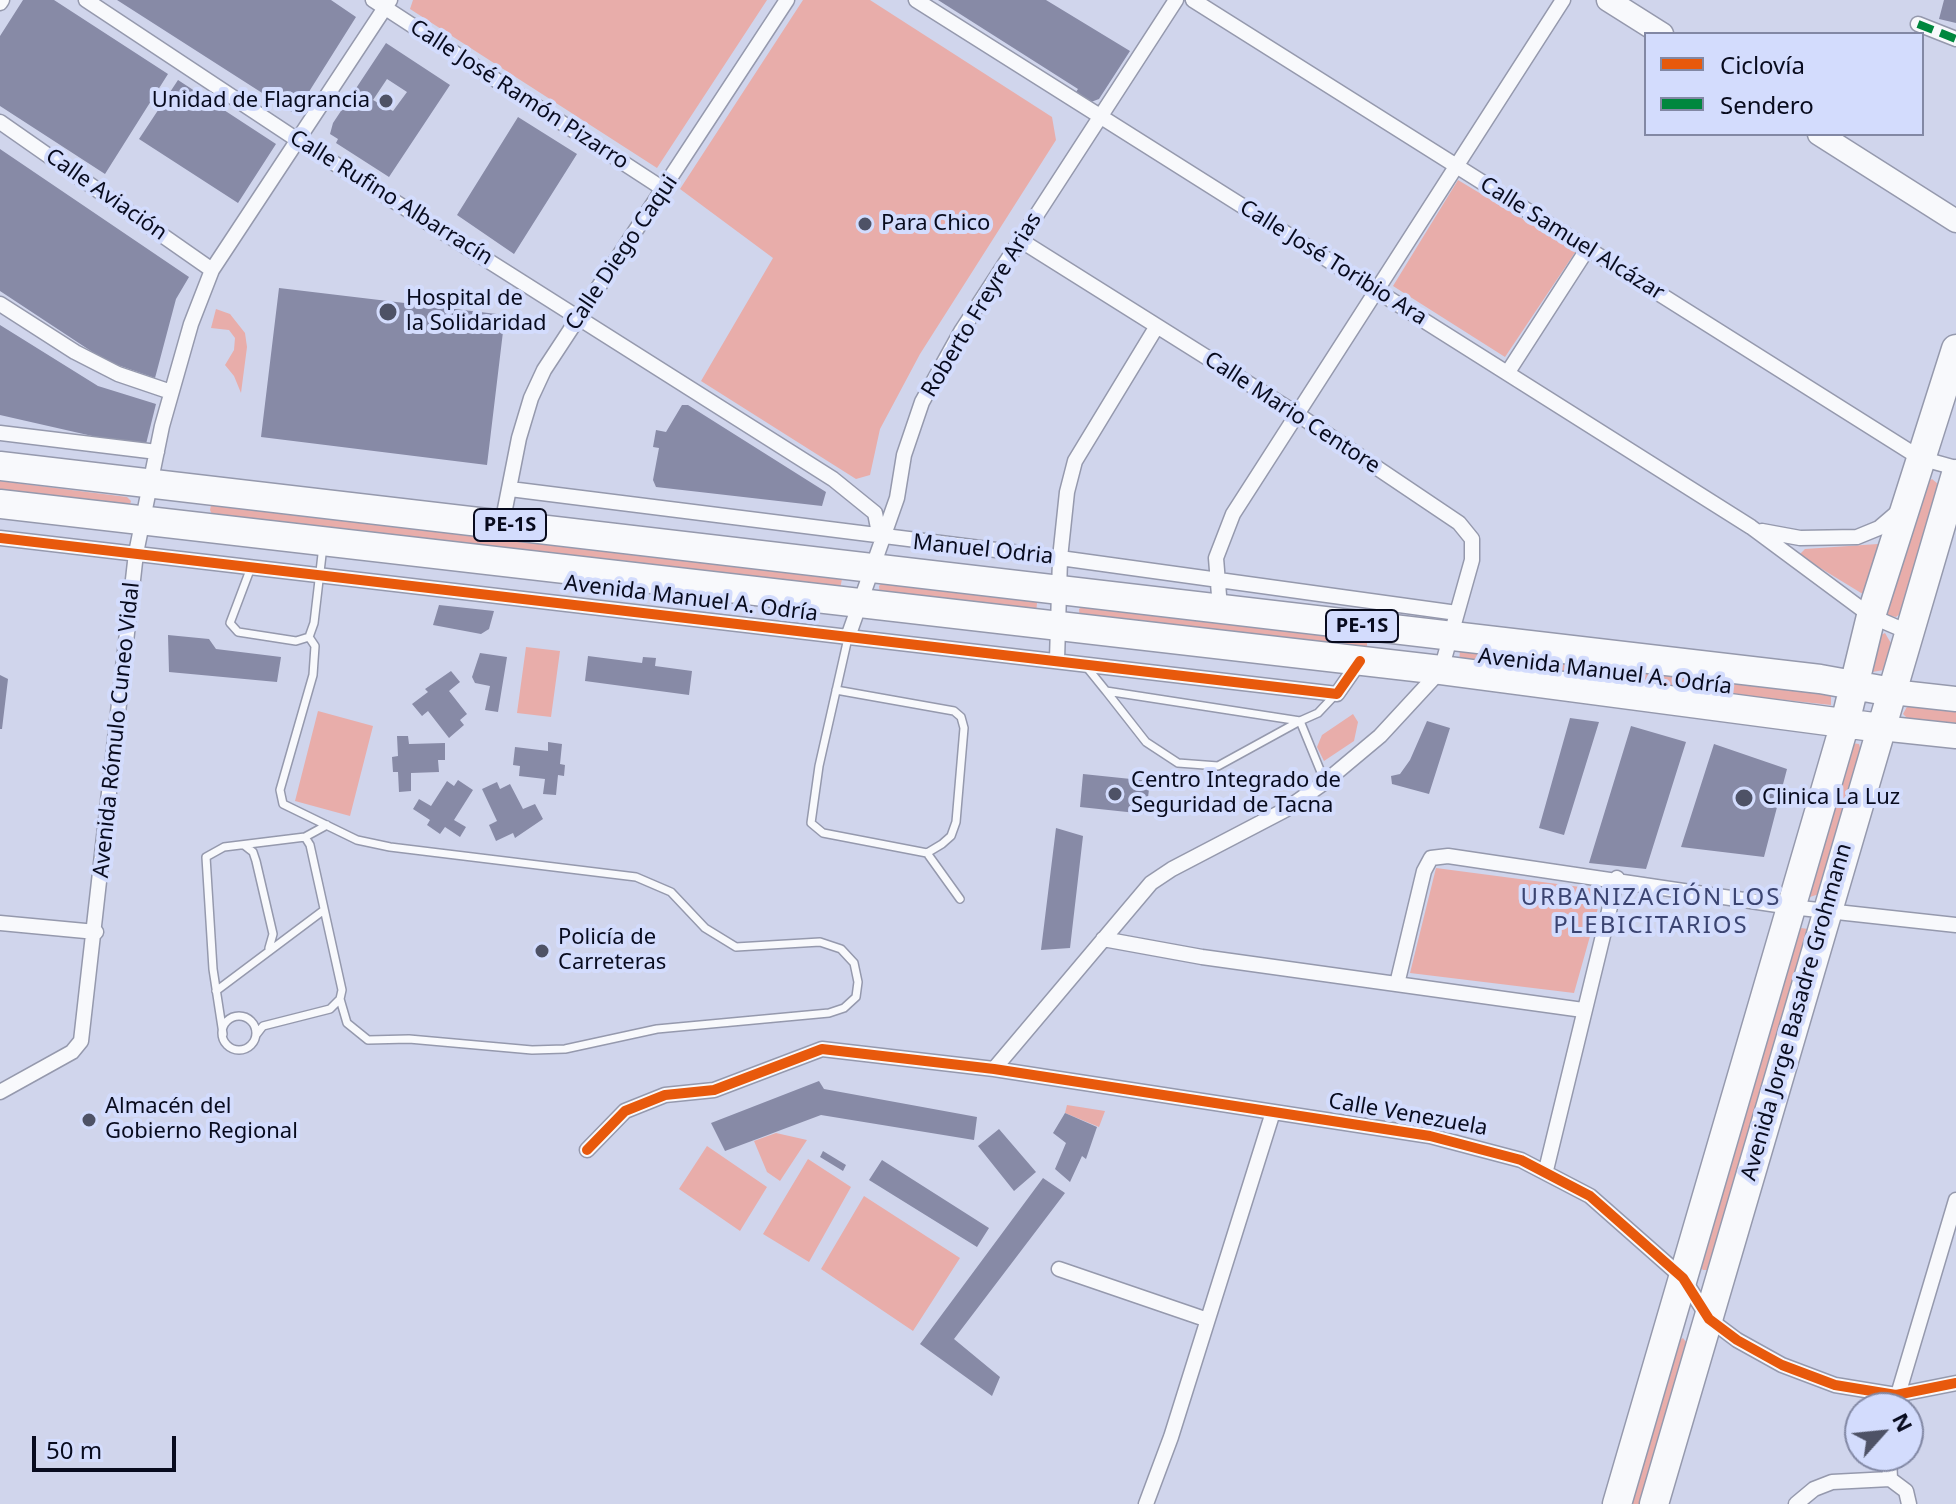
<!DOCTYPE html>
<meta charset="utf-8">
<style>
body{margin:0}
#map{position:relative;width:1956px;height:1504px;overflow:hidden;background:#d0d5ec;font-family:"Noto Sans",sans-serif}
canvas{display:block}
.legend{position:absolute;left:1644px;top:32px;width:280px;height:104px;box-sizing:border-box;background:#d3dcfd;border:2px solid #8288a4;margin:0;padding:10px 14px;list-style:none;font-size:24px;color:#080b1e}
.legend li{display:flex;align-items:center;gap:16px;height:40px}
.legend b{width:40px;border:2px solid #8288a4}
.north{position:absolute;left:1844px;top:1392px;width:80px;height:80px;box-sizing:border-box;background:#d3dcfd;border:2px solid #8288a4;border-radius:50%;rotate:63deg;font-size:22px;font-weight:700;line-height:32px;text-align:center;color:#080b1e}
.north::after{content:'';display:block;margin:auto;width:28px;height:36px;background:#4e5266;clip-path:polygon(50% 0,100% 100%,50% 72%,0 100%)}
.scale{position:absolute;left:32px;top:1436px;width:144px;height:36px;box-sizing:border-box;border:4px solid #080b1e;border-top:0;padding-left:10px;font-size:24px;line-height:28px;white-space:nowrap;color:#080b1e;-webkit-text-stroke:6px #d3dcfd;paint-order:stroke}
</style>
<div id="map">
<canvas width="1956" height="1504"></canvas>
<ul class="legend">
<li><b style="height:10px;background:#e8590c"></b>Ciclovía</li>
<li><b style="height:10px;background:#00873e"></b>Sendero</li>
</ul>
<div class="north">N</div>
<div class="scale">50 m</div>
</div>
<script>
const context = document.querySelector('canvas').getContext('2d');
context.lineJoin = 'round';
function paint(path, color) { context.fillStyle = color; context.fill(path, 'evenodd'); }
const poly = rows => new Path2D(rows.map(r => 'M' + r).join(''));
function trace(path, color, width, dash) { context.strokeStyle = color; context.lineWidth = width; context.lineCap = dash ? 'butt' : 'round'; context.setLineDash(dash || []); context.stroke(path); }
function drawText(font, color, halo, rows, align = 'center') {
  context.font = font + ' "Noto Sans",sans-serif'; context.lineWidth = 8; context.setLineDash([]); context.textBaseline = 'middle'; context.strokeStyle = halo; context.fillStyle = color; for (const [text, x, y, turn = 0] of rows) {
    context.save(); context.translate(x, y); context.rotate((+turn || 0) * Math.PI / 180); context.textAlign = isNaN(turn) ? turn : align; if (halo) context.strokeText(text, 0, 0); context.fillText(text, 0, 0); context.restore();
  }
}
paint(poly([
 [413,0,767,0,657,168,410,9],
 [803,0,870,0,1052,117,1056,140,920,354,880,429,870,475,856,479,701,381,773,258,680,189],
 [1458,180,1576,251,1505,357,1393,286],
 [216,309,230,314,245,333,247,347,241,393,234,376,225,365,234,350,235,338,229,330,211,328],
 [1932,479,1938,484,1938,490,1901,613,1896,617,1887,615,1886,608,1927,482],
 [0,481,127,497,131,501,129,508,0,495],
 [212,501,837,573,842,579,840,589,215,521,210,510],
 [1878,544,1881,547,1866,596,1799,555,1805,549],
 [883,582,1033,599,1037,603,1036,614,880,596,879,586],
 [1083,606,1367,635,1367,649,1080,621,1079,609],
 [1885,633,1892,645,1884,670,1872,672,1869,667,1879,636],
 [526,647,560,651,551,717,517,713],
 [1460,649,1831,688,1831,705,1459,665],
 [1909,703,1956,708,1956,724,1907,718,1903,714],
 [318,711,373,726,350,816,295,801],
 [1353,714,1358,722,1354,741,1324,761,1317,747,1322,735],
 [1852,743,1859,744,1861,751,1819,894,1807,898],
 [1436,868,1603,890,1574,993,1410,973],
 [1801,928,1808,929,1709,1270,1703,1270,1697,1264,1793,935],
 [1067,1105,1105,1111,1099,1127,1065,1113],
 [776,1133,807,1140,780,1181,767,1172,754,1141],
 [707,1146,767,1187,740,1231,679,1189],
 [808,1159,851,1187,809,1262,763,1234],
 [864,1196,960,1258,913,1331,821,1269],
 [1683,1338,1689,1346,1645,1504,1630,1504,1677,1342]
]), '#e8adaa');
paint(poly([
 [23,0,54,0,168,74,105,174,0,106,0,36],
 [117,0,331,0,356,17,295,114],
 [938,0,1046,0,1130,51,1099,99,1091,102,1076,92,1078,89],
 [1944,0,1956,0,1956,23,1939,19],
 [386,43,450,85,389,177,336,143,338,139,330,134,333,123],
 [387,79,407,92,393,111,373,100],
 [178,80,276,144,238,203,139,139],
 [518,117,577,154,514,254,457,215],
 [0,149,189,277,176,299,155,378,106,361,0,291],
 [279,288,505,315,487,465,261,437],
 [0,325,98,386,156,404,145,448,0,415],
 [682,405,688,405,826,492,822,506,656,487,653,480,659,448,653,447,656,430,666,432],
 [439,605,494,611,489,629,481,634,433,625],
 [168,635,209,639,216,649,281,657,277,682,169,672],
 [480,653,507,657,498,712,485,710,490,686,475,683,472,677],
 [588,656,642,663,643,657,656,658,655,666,692,671,689,695,585,681],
 [451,671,460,682,449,691,467,714,460,720,464,725,449,738,428,711,422,716,412,704,428,692,425,689],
 [0,675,8,679,2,729,0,729],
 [1570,718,1599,722,1564,835,1539,828],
 [1427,721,1450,728,1429,794,1392,784,1391,776,1400,774,1410,760],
 [1631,726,1686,742,1646,869,1589,863],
 [397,736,408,736,409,744,445,743,445,760,438,760,439,772,411,773,411,791,399,792,398,772,393,772,392,757,398,756],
 [548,742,562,744,560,764,565,765,564,776,558,775,556,795,543,794,545,779,519,776,520,766,513,765,515,747,548,751],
 [1714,744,1787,769,1764,857,1681,847],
 [1083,774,1150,781,1146,814,1080,807],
 [458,780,473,790,454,820,466,827,460,837,445,827,440,834,427,825,430,820,413,809,419,799,431,806,447,781,454,786],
 [497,782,500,789,510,784,523,809,535,804,543,819,515,838,513,833,496,841,489,825,497,821,482,789],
 [1056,828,1083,836,1070,948,1041,950],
 [819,1081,824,1089,977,1117,974,1140,821,1115,725,1151,711,1123],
 [1065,1113,1097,1127,1086,1159,1082,1156,1070,1182,1055,1169,1066,1143,1053,1133],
 [999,1129,1036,1172,1014,1191,978,1146],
 [823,1151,846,1165,843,1171,820,1157],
 [882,1160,989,1228,977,1247,869,1180],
 [1043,1178,1065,1193,954,1339,1000,1377,992,1396,920,1344]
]), '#878aa6');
const lane = poly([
 [250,570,230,623,238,632,296,641,309,637,314,623,323,546],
 [309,637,315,646,313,675,280,790,283,804,357,840,390,847,636,877,671,892,705,928,736,947,820,942,841,949,854,963,858,982,856,997,844,1008,829,1013,657,1029,565,1049,532,1050,409,1039,368,1040,347,1023,340,999],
 [1085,665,1106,691,1300,721,1318,713,1335,695],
 [836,690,954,711,961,717,964,728,956,822,951,836,942,844,927,853,823,833,811,823,819,766,848,638],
 [1106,691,1146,742,1178,763,1218,766,1300,721,1325,782],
 [305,837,327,825],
 [244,845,253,852,256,861,273,934,269,948],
 [927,853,960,899],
 [216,991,324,910],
 '222 1033a17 17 0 1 1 34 0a17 17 0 1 1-34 0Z',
 [223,1034,213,969,206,857,224,847,305,837,310,845,342,990,340,999,330,1009,263,1026,256,1035]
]);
const street = poly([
 [86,0,299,141,833,479,875,513,880,538],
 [373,0,665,190],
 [916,0,1751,527,1871,616,1908,632],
 [1193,0,1920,458,1956,468],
 [0,3,2,0],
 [1918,24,1956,39],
 [0,122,212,270],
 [0,304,75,352,118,374,171,392],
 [1508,372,1588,248],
 [0,433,157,452],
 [510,489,1060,558,1457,613],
 [502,524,519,438,531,398,544,370,787,0],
 [1762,531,1800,538,1857,537,1879,528,1900,510],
 [0,538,1337,694,1360,661],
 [1220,608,1216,558,1233,514,1563,0],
 [848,637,897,498,904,455,922,402,962,330,1176,0],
 [1057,660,1060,558,1067,492,1075,461,1157,326],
 [0,923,96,932],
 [1103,939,1202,957,1583,1010],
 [1397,984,1424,871,1431,858,1448,856,1791,907,1956,925],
 [994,1069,1151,883,1172,869,1285,810,1325,782,1380,736,1441,670,1472,560,1472,539,1459,523,1297,414,1020,240],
 [0,1092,72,1052,81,1041,136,553,162,426,191,324,212,270,390,0],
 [587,1150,625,1111,665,1095,714,1090,822,1049,994,1069,1430,1136,1521,1160,1590,1196,1683,1278,1709,1319,1737,1340,1782,1365,1835,1385,1896,1395,1956,1383],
 [1546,1170,1617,878],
 [1059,1269,1205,1319],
 [1894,1408,1956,1200],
 [1889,1456,1890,1479,1906,1491,1909,1504],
 [1146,1504,1171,1437,1273,1112],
 [1796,1504,1814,1489,1832,1482,1890,1479]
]);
const secondary = poly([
 [1608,0,1662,34],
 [1819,134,1956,221]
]);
const primary = poly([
 [1892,692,1956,699],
 [1881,728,1956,736]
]);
const highway = poly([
 [0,466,1820,679,1892,692],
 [0,504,1441,670,1881,728],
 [1617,1504,1845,723,1871,616,1956,349],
 [1654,1504,1956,474]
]);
trace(lane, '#9599ad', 10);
trace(street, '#9599ad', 17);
trace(secondary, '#9599ad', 25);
trace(primary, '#9599ad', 27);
trace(highway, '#9599ad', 31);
trace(lane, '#f8f9fc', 7);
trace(street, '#f8f9fc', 14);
trace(secondary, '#f8f9fc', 22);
trace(primary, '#f8f9fc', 24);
trace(highway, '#f8f9fc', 28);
trace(poly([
 [1918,24,1956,39]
]), '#00873e', 8, [16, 8]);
trace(poly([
 [0,538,1337,694,1360,661],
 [587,1150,625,1111,665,1095,714,1090,822,1049,994,1069,1430,1136,1521,1160,1590,1196,1683,1278,1709,1319,1737,1340,1782,1365,1835,1385,1896,1395,1956,1383]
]), '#e8590c', 10);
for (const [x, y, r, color] of [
 [386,101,8,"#4e5266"],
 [865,224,8,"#4e5266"],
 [388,312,10,"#4e5266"],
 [1115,794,8,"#4e5266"],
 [1744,798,10,"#4e5266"],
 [542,951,8,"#4e5266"],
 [89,1120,8,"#4e5266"]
]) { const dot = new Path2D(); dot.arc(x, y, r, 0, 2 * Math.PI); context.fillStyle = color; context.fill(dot); trace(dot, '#d3dcfd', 3); }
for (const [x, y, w] of [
 [510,525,72],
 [1362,626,72]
]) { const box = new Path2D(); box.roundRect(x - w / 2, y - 16, w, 32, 6); context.fillStyle = '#d3dcfd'; context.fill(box); trace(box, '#080b1e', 2); }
drawText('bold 20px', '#080b1e', null, [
 ["PE-1S",510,525],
 ["PE-1S",1362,626]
]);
drawText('22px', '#080b1e', '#d3dcfd', [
 ["Calle José Ramón Pizarro",519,95,33],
 ["Calle Aviación",106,195,35],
 ["Calle Rufino Albarracín",391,198,32],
 ["Calle Samuel Alcázar",1572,239,32],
 ["Calle Diego Caqui",622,253,-56],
 ["Calle José Toribio Ara",1333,263,32],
 ["Roberto Freyre Arias",982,305,-59],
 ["Calle Mario Centore",1292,413,33],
 ["Manuel Odria",983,550,6],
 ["Avenida Manuel A. Odría",691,599,7],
 ["Avenida Manuel A. Odría",1605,672,7],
 ["Avenida Rómulo Cuneo Vidal",117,730,-84],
 ["Avenida Jorge Basadre Grohmann",1797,1012,-74],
 ["Calle Venezuela",1408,1115,10]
]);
drawText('22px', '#080b1e', '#d3dcfd', [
 ["Unidad de Flagrancia",370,101,"right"],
 ["Para Chico",881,224],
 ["Hospital de",406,299],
 ["la Solidaridad",406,324],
 ["Centro Integrado de",1131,781],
 ["Seguridad de Tacna",1131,806],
 ["Clinica La Luz",1762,798],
 ["Policía de",558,938],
 ["Carreteras",558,963],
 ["Almacén del",105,1107],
 ["Gobierno Regional",105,1132]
], 'left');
context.letterSpacing = '2px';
drawText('24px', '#3b4471', '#d3dcfd', [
 ["URBANIZACIÓN LOS",1651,898],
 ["PLEBICITARIOS",1651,926]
]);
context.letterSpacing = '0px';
</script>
